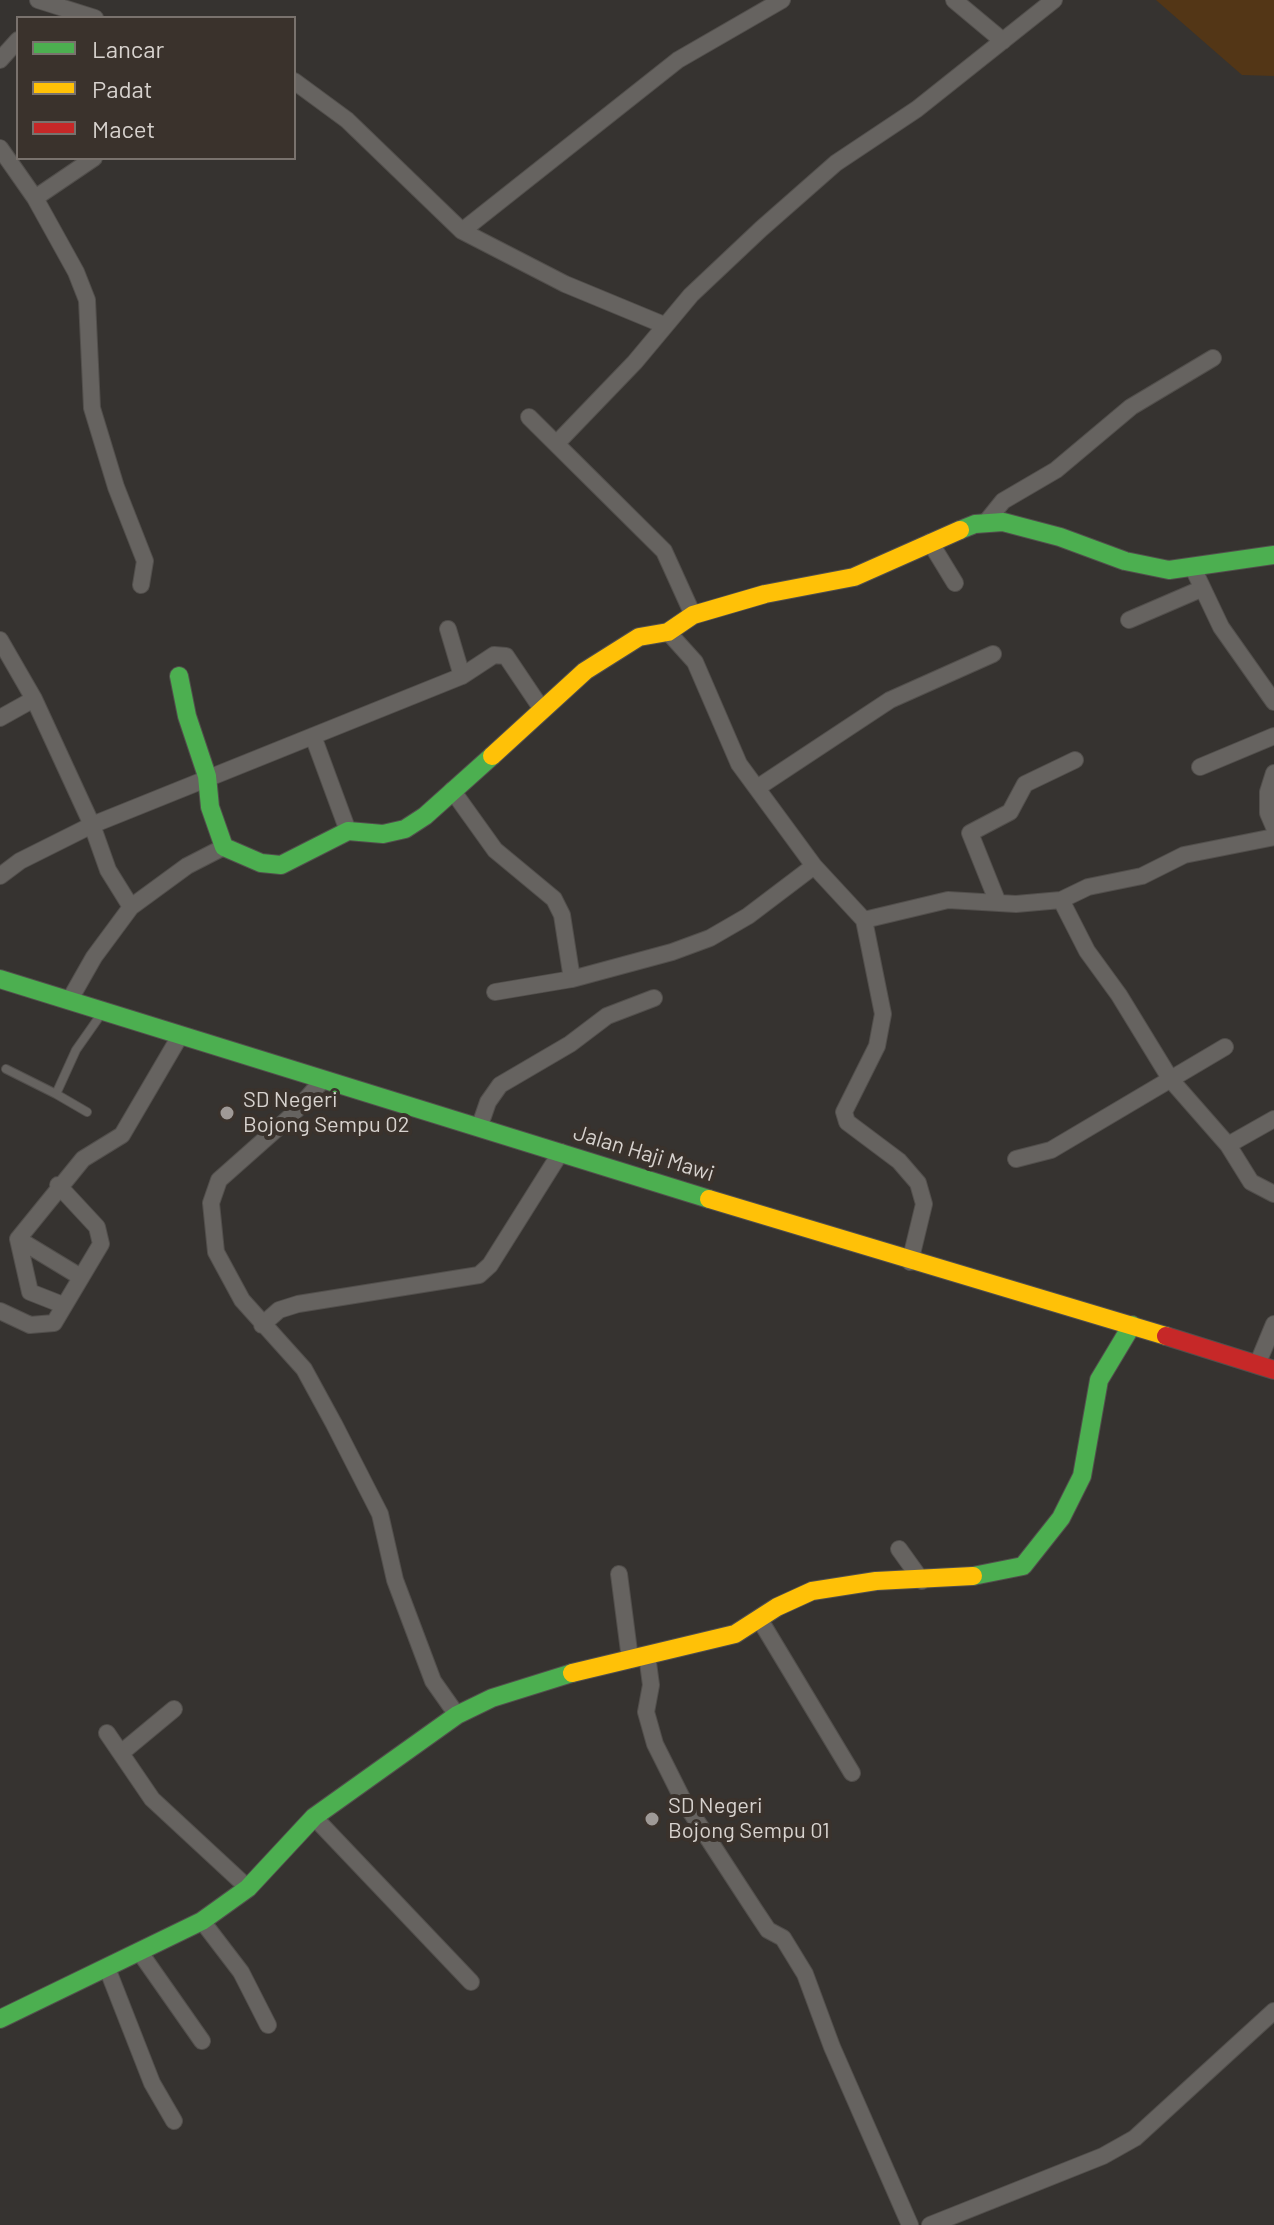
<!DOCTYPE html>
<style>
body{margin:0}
#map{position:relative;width:1274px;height:2225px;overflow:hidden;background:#363330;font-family:Barlow,sans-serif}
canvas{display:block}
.legend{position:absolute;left:16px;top:16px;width:280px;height:144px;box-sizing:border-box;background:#3a322c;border:2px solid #79726d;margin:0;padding:10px 14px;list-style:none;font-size:24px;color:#d7d2ce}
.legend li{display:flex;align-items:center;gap:16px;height:40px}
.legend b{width:40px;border:2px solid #79726d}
</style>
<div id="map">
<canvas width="1274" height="2225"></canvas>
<ul class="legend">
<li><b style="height:10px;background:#4caf50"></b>Lancar</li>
<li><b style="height:10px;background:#ffc107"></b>Padat</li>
<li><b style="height:10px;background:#c62828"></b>Macet</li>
</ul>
</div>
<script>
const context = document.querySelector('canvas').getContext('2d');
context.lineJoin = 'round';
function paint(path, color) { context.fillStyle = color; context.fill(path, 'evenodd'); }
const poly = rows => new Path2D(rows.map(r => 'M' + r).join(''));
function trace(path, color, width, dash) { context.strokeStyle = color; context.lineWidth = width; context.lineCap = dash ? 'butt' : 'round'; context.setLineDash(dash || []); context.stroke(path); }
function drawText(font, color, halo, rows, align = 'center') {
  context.font = font + ' Barlow,sans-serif'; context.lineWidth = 8; context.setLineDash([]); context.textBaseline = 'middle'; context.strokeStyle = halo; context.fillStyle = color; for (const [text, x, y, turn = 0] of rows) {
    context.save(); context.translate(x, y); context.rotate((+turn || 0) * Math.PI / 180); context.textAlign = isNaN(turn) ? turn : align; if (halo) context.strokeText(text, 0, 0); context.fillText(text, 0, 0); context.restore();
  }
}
paint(poly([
 [1156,0,1274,0,1274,76,1242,75]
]), '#533616');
const lane = poly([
 [6,1069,56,1094,76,1050,102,1013],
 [56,1094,87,1112]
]);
const street = poly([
 [38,0,95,18],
 [954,0,1003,41],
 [0,60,18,40],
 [294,81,347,120,462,231,565,284,664,325],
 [0,148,35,198,76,272,87,300,92,408,116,487,145,561,141,585],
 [35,198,94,158],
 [462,231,678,60,782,0],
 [529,417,664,551,693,615],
 [557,443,635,362,691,295,761,229,836,163,917,109,1054,0],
 [986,522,1003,501,1056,470,1131,407,1213,358],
 [930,542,955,583],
 [1193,568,1221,627,1274,702],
 [1129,620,1201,589],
 [448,629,462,676],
 [668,632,695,662,739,764,814,866,864,920,883,1014,877,1046,844,1112,847,1122,899,1161,918,1183,924,1204,910,1262],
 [0,640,34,699,92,825,108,870,131,907],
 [0,718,34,699],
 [313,736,348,831],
 [1200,767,1274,736],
 [1274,773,1268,792,1268,813,1274,827],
 [757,788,890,700,993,654],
 [452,790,495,850,554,899,562,915,572,979],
 [0,876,20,861,92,825,462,676,494,655,506,656,541,708],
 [1061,900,1087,951,1119,995,1171,1080,1228,1145,1251,1182,1274,1194],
 [998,903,970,833,1010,812,1025,784,1075,760],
 [864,920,948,900,1016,904,1061,900,1088,887,1142,876,1184,855,1274,837],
 [495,992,572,979,672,952,710,938,748,916,814,866],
 [69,1001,94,957,131,907,187,866,224,847],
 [323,1080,290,1117,219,1180,211,1203,216,1252,242,1300,304,1369,334,1424,380,1514,395,1580,433,1681,457,1715],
 [479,1128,488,1102,500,1085,570,1044,607,1016,654,998],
 [1228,1145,1274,1119],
 [1016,1159,1051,1150,1225,1047],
 [18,1239,30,1292,63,1305],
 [79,1276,18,1239,83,1159,122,1135,180,1036],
 [0,1311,30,1325,54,1323,101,1244,97,1227,58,1185],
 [262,1325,279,1310,298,1304,479,1275,490,1265,561,1152],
 [1257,1365,1274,1324],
 [899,1549,922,1581],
 [619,1574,630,1659],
 [760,1620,852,1773],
 [647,1655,651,1685,646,1712,655,1744,683,1800,754,1909,768,1930,783,1938,805,1974,832,2047,910,2225],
 [107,1733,152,1799,248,1888],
 [121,1753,174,1709],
 [314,1817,471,1982],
 [202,1921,241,1972,268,2025],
 [141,1954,202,2041],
 [107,1968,152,2083,174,2121],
 [930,2225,1103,2156,1135,2138,1274,2011]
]);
const fast = poly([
 [960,530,975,524,1003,522,1060,537,1125,561,1169,570,1274,555],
 [179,676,187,716,207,776,210,807,224,847,261,863,281,865,348,831,383,834,405,829,425,816,492,756],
 [0,979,709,1199],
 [973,1576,1023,1566,1061,1518,1082,1476,1099,1380,1132,1325],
 [0,2019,202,1921,248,1888,314,1817,457,1715,492,1698,572,1673]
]);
const slow = poly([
 [492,756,585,671,639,637,668,632,693,615,765,594,854,577,960,530],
 [709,1199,1166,1336],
 [572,1673,735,1634,777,1607,812,1591,876,1581,973,1576]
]);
const jam = poly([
 [1166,1336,1274,1370]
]);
trace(lane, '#524f4c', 10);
trace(street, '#524f4c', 18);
trace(fast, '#524f4c', 20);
trace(slow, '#524f4c', 20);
trace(jam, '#524f4c', 20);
trace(lane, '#666360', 8);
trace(street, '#666360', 16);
trace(fast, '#4caf50', 18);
trace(slow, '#ffc107', 18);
trace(jam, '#c62828', 18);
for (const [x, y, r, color] of [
 [227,1113,8,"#9f9a97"],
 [652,1819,8,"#9f9a97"]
]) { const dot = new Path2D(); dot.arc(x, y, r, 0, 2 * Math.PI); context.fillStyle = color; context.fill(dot); trace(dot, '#3a322c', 3); }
drawText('22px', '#d7d2ce', '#3a322c', [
 ["SD Negeri",243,1100],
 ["Bojong Sempu 02",243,1125],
 ["SD Negeri",668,1806],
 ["Bojong Sempu 01",668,1831]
], 'left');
drawText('22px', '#d7d2ce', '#3a322c', [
 ["Jalan Haji Mawi",644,1153,17]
]);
</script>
